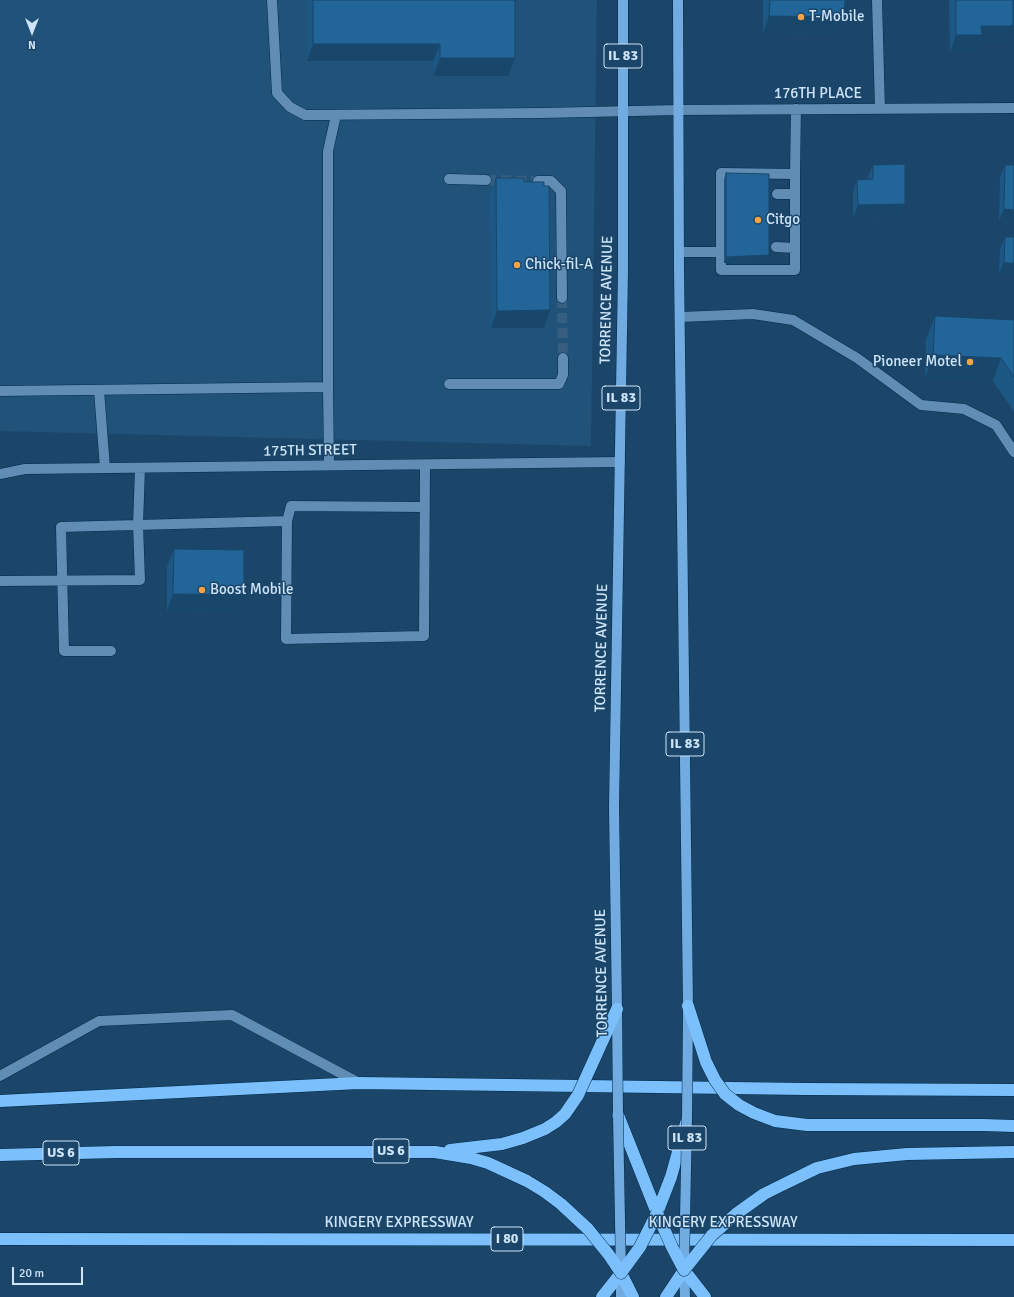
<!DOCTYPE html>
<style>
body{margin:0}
#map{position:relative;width:1014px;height:1297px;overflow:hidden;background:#1b4669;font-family:Signika,sans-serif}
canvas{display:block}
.north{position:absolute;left:12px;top:12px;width:40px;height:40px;-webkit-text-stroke:3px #1b4669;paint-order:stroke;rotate:180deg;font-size:11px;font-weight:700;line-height:16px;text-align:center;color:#cde4f9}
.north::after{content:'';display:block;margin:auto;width:14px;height:18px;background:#cde4f9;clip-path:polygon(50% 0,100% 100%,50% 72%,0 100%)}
.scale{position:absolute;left:12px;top:1267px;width:71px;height:18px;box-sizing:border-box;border:2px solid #cde4f9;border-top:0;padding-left:5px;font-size:12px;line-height:14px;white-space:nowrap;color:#cde4f9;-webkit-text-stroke:3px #1b4669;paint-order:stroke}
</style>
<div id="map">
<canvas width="1014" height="1297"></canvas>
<div class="north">N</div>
<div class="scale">20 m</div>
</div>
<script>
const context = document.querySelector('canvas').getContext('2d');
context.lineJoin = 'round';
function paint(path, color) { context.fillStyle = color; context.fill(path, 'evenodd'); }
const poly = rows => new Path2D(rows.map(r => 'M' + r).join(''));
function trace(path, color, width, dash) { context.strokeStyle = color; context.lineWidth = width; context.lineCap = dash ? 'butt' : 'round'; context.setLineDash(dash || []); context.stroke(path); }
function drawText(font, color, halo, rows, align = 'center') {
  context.font = font + ' Signika,sans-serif'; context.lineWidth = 3; context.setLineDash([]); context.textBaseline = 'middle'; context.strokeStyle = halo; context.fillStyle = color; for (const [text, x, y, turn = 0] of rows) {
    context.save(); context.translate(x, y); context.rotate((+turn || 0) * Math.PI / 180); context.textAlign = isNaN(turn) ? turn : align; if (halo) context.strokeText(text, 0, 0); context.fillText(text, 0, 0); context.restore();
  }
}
paint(poly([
 [0,0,597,0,591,446,0,431]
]), '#215279');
trace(poly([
 [486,180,538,181],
 [562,298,563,358]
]), '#365e7f', 10, [10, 5]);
const minor = poly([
 [272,0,277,93,290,107,305,115,543,113,678,110,1014,108],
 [877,0,880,109],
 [721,173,795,174,795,270,721,270,721,173],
 [795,174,796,109],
 [449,179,486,180],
 [538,181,551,181,561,191,562,298],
 [777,194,795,194],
 [776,247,795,248],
 [679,252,721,252],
 [680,317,753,314,793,320,857,358,921,405,964,409,996,425,1014,452],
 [449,384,559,384,563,375,563,358],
 [99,390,105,468],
 [0,391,328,387],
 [329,465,328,387,328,151,336,115],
 [0,474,25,469,620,462],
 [287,521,291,506,425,507],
 [0,581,140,580,138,525,140,468],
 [111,651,64,651,61,527,287,521,286,639,424,636,425,465],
 [0,1076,99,1021,232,1015,359,1083]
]);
const major = poly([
 [678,0,679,269,688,1006],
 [617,1009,614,807,623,271,623,0],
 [684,1270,685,1297],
 [621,1297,621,1273]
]);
const highway = poly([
 [0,1101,359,1083,806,1089,1014,1090],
 [618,1115,657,1213],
 [0,1155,116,1152],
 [657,1213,671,1177,686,1123],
 [0,1239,1014,1240],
 [602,1297,621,1273,633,1297],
 [666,1297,684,1270,705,1297]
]);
trace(minor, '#002b4c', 11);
trace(major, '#002b4c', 11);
trace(highway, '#002b4c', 13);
trace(minor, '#618cb3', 10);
trace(major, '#71abdf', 10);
trace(highway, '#7bc0fd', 12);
const majorBridge = poly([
 [617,1009,618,1115,621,1273],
 [684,1270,687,1117,688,1012]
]);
const highwayBridge = poly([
 [688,1006,706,1062,715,1080,725,1094,739,1105,754,1113,775,1121,807,1125,983,1125,1014,1126],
 [450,1150,502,1144,523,1138,545,1129,556,1122,565,1114,578,1095,617,1009],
 [116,1152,435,1152,471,1158,488,1163,527,1181,545,1192,561,1204,588,1229,609,1255,621,1273,640,1247,657,1213],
 [657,1213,672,1247,684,1270,712,1235,736,1214,764,1194,780,1186,817,1168,854,1159,907,1154,1014,1152]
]);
trace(majorBridge, '#002b4c', 11, []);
trace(highwayBridge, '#002b4c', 13, []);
trace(majorBridge, '#71abdf', 10);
trace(highwayBridge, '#7bc0fd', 12);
paint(poly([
 [307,0,515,0,508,76,433,76,433,61,307,61],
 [763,0,845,0,838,34,763,33],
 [949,0,1013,0,1007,43,978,43,975,52,950,52],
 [873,165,901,216,853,217,853,192,857,180,869,179,868,177],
 [1005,165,1014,165,1014,222,999,221,1000,177],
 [726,173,769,255,767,262,724,263,724,179],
 [496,178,524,182,550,310,544,328,491,328,489,196],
 [1005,237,1014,237,999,275,1000,249],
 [935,316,1014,320,1014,412,993,381,925,378,926,339],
 [174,549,237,612,167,611,167,567]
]), '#1d5784');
paint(poly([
 [769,16,844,17,838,34,763,33],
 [981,26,1013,26,1007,43,978,43,975,52,950,52,956,35],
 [313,44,440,44,433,61,307,61],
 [440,58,515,58,508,76,433,76],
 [905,204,901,216,853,217,858,205],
 [1004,209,1014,210,1014,222,999,221],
 [769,255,767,262,724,263,726,257],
 [1004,263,1014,263,1014,275,999,275],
 [550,310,544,328,491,328,497,311],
 [933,355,1001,358,993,381,925,378],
 [173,594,244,595,237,612,167,611]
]), '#18476b');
const building = poly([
 [313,0,515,0,515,58,440,58,440,44,313,44,313,0],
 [770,0,845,0,844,17,769,16,770,0],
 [956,0,1013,0,1013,26,981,26,982,35,956,35,956,0],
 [905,164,905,204,858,205,857,180,873,179,873,165,905,164],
 [1005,165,1014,165,1014,210,1004,209,1005,165],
 [726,173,769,174,769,255,726,257,726,173],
 [496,178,524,178,524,182,544,182,544,186,549,186,550,310,497,311,496,178],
 [1005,237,1014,237,1014,263,1004,263,1005,237],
 [935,316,1014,320,1014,377,1001,358,933,355,935,316],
 [174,549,244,550,244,595,173,594,174,549]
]);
paint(building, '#226599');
trace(building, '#18476b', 1);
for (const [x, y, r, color] of [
 [801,17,4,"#f5a345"],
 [758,220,4,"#f5a345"],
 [517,265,4,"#f5a345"],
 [970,362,4,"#f5a345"],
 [202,590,4,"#f5a345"]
]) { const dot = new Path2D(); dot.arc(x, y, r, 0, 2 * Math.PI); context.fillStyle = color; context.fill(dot); trace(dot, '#1b4669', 1.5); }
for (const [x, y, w] of [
 [623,56,38],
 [621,398,38],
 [685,744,38],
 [687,1138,38],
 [391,1151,36],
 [61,1153,36],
 [507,1239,32]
]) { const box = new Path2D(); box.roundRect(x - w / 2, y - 12, w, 24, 3); context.fillStyle = '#1b4669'; context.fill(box); trace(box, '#cde4f9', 1); }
drawText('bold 14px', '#cde4f9', null, [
 ["IL 83",623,56],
 ["IL 83",621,398],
 ["IL 83",685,744],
 ["IL 83",687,1138],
 ["US 6",391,1151],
 ["US 6",61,1153],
 ["I 80",507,1239]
]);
drawText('15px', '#cde4f9', '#1b4669', [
 ["T-Mobile",809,17],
 ["Citgo",766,220],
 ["Chick-fil-A",525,265],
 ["Pioneer Motel",962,362,"right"],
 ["Boost Mobile",210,590]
], 'left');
drawText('15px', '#cde4f9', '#1b4669', [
 ["176TH PLACE",818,94],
 ["TORRENCE AVENUE",607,300,-89],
 ["175TH STREET",310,451,-1],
 ["TORRENCE AVENUE",602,648,-89],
 ["TORRENCE AVENUE",602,973,-91],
 ["KINGERY EXPRESSWAY",399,1223],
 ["KINGERY EXPRESSWAY",723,1223]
]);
</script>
